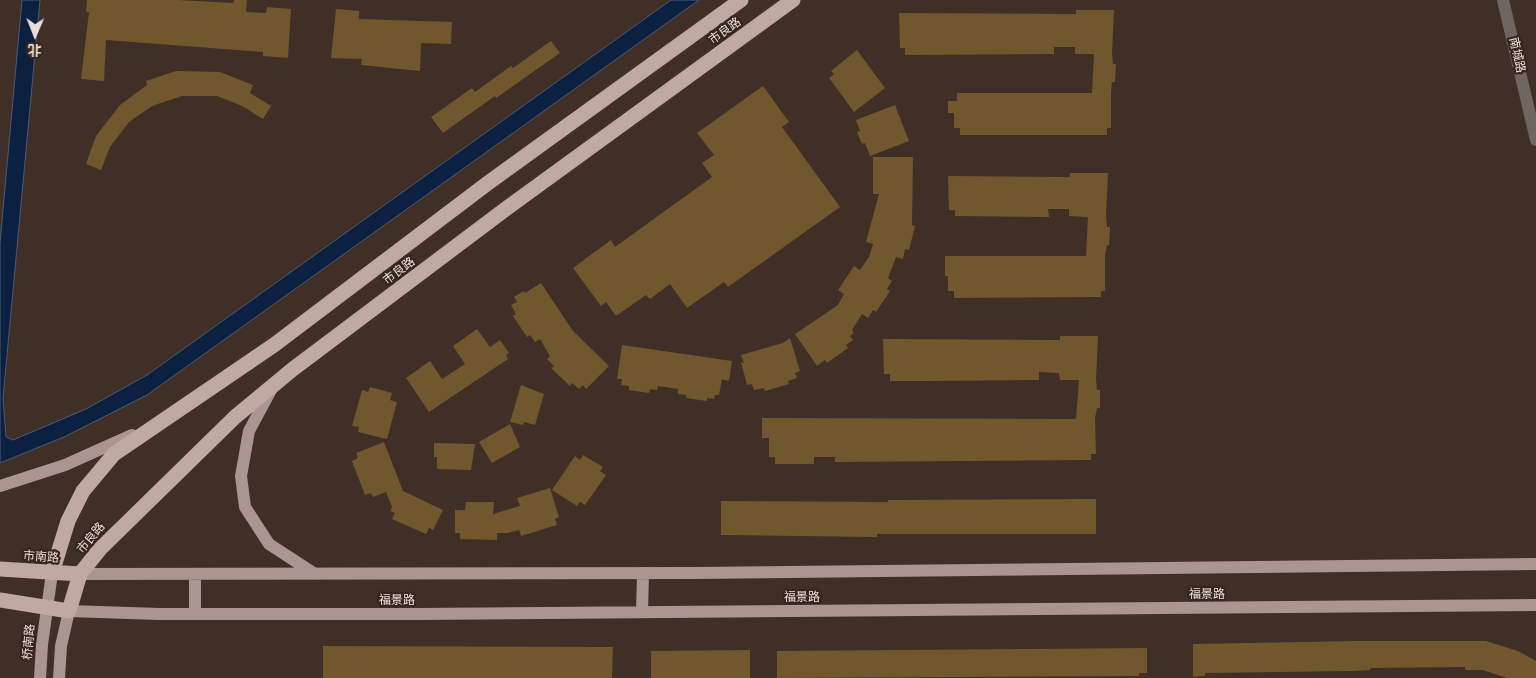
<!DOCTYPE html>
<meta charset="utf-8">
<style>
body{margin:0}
#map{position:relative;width:1536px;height:678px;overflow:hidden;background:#402f27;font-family:Raleway,"Noto Sans SC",sans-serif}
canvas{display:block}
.north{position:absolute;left:10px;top:10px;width:50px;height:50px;-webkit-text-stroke:4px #36261d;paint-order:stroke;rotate:181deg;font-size:14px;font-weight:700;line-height:20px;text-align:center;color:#eadfda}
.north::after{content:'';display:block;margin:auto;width:18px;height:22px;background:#eadfda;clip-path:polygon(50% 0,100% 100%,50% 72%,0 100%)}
</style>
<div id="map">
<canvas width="1536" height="678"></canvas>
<div class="north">北</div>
</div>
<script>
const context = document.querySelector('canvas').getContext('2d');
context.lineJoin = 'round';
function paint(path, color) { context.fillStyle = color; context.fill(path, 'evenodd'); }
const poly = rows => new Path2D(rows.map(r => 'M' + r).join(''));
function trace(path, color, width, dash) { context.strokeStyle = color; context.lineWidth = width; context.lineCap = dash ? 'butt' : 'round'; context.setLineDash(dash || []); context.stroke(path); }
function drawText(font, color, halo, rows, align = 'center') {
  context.font = font + ' Raleway,"Noto Sans SC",sans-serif'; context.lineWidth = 4.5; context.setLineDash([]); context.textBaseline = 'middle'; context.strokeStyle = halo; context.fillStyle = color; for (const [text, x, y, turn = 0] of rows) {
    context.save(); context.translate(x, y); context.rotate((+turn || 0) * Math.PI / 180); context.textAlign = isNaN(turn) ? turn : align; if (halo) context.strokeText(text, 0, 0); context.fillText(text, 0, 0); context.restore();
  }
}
const water = poly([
 [22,0,40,0,3,398,6,437,13,440,86,409,147,375,671,0,699,0,147,395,64,437,0,463,0,243,22,0]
]);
paint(water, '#0c2141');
trace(water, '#4f5a6f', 1);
paint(poly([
 [87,0,178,0,233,3,234,0,247,0,246,12,266,13,267,7,291,9,288,58,263,56,263,52,106,40,104,81,81,79,89,12,86,12],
 [336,9,359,11,359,19,452,22,451,44,421,43,420,71,361,65,362,59,331,58],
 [1076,10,1114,10,1112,53,1113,64,1116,64,1115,82,1112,82,1111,92,1111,128,1107,128,1107,135,960,135,960,128,954,128,954,113,948,113,948,101,957,101,957,93,1092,93,1094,54,1075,54,1075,47,1054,47,1054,54,905,55,905,48,900,48,899,13,1076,14],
 [551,41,560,53,496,98,495,96,443,133,431,117,472,88,475,92,511,66,513,68],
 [857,50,885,88,854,112,829,78,834,74,831,71],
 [176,71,220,72,253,85,250,93,271,106,263,119,242,106,217,96,182,96,152,106,129,122,110,147,101,170,86,164,96,136,120,105,147,85,146,81],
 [763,86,789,122,782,127,840,207,728,287,724,282,687,308,670,284,650,299,646,295,616,316,606,302,601,306,573,268,611,240,615,247,712,177,702,163,714,155,697,133],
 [895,105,909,141,870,156,865,143,862,144,857,132,860,131,856,120],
 [873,157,913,157,912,225,915,226,909,250,905,249,903,259,896,257,888,278,892,281,887,289,890,291,876,312,873,310,868,318,862,314,852,330,854,333,850,336,853,340,846,345,848,348,827,363,825,360,817,366,795,334,838,305,844,294,838,290,854,266,860,270,869,257,873,244,866,242,879,194,873,194],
 [1070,173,1108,173,1106,216,1107,227,1110,227,1109,245,1107,245,1105,255,1105,291,1101,291,1101,297,954,298,954,291,948,291,948,276,945,276,945,256,1086,256,1088,217,1069,216,1069,209,1048,209,1049,217,955,216,955,210,949,210,948,176,1070,177],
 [541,283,573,331,609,366,586,389,583,385,579,389,572,383,570,386,551,368,554,366,547,359,550,356,540,339,535,342,530,335,527,337,513,316,516,314,511,305,517,302,514,297,524,291,525,293],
 [477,329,490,347,500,340,509,353,506,355,508,359,429,412,406,378,430,361,442,379,465,364,453,346],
 [1060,336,1098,336,1096,379,1097,390,1100,390,1100,408,1097,408,1095,418,1096,454,1091,454,1091,460,835,462,835,457,814,457,814,464,775,464,775,457,769,457,769,438,762,438,762,418,1076,419,1079,380,1060,380,1059,373,1039,372,1039,380,929,381,890,381,890,374,884,374,883,339,1060,340],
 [790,338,800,371,795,373,797,378,788,381,789,384,765,391,764,388,754,390,752,384,747,385,741,362,744,363,741,355,783,343],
 [622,345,732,361,729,381,722,379,719,395,715,395,714,399,707,398,707,401,686,398,686,395,678,394,678,389,658,386,657,390,650,389,649,393,629,390,629,386,621,385,622,379,617,379],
 [521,385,544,394,535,425,524,422,523,425,510,422],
 [370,387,392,393,390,400,397,402,387,439,358,432,359,427,352,426,362,390,368,392],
 [510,424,520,447,492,463,479,442],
 [384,442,403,491,443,510,433,530,429,528,426,534,392,519,395,513,390,511,392,507,386,492,373,497,371,493,365,495,352,461,358,458,356,453],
 [434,443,475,444,471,470,437,469,437,457,434,457],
 [583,455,603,467,600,471,606,475,585,505,580,502,577,506,552,490,575,456,580,460],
 [550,488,559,517,555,519,557,525,521,536,519,530,508,533,497,533,497,540,460,539,460,533,455,533,455,510,465,510,466,502,494,502,493,514,520,506,517,498],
 [1096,499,1096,534,877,534,877,537,721,535,721,501,888,502,888,500],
 [1358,641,1486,641,1518,651,1536,661,1536,678,1507,678,1483,670,1465,670,1465,667,1370,668,1370,670,1354,671,1205,673,1205,676,1193,677,1193,644],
 [323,646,613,647,612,678,323,678],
 [1147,648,1147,673,1139,673,1139,676,777,678,777,651],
 [750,650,750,678,651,678,651,651]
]), '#70572d');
trace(poly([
 [1503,0,1536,140]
]), '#6f6563', 12);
trace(poly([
 [271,390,249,431,241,476,245,507,269,544,315,574],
 [0,486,65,465,132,435],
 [80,574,695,573,1536,564],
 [642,612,643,573],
 [195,614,195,575],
 [40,678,42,645,52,573],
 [59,678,61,646,69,611,159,614,419,614,1536,605]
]), '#a99691', 12);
trace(poly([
 [0,569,80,574],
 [52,573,68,521,83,491,114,454,274,345,488,183,741,0],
 [0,600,69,611,80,574,100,549,235,417,293,369,507,208,793,0]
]), '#c0a9a3', 15);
drawText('12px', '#eadfda', '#36261d', [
 ["市良路",725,31,-36],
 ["南城路",1517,55,77],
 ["市良路",399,271,-37],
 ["市良路",91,538,-50],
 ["市南路",41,557,4],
 ["福景路",1207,594],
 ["福景路",802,597],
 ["福景路",397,600],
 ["桥南路",29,642,-85]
]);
</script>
